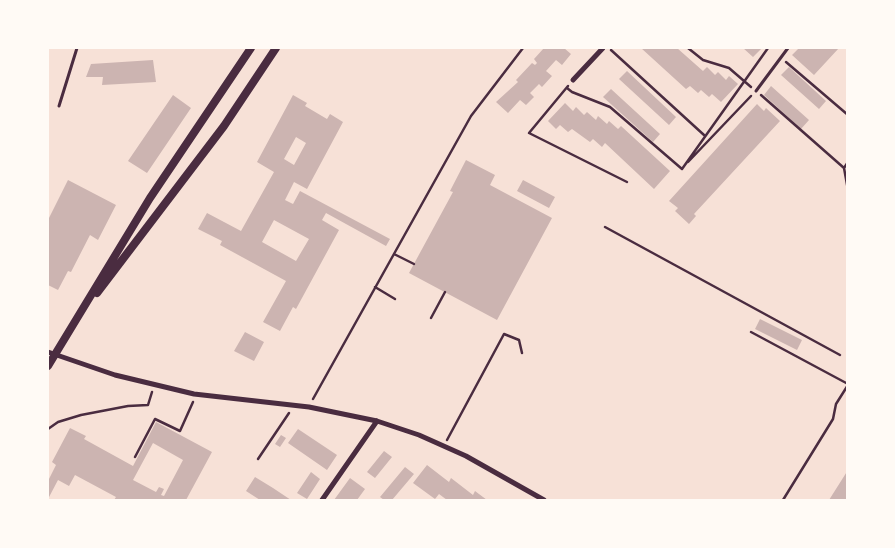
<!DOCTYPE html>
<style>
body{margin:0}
#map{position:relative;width:895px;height:548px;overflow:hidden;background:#f7e1d7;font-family:Literata,serif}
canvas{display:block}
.frame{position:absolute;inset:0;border:49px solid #fffaf5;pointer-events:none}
</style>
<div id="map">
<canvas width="895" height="548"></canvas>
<div class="frame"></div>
</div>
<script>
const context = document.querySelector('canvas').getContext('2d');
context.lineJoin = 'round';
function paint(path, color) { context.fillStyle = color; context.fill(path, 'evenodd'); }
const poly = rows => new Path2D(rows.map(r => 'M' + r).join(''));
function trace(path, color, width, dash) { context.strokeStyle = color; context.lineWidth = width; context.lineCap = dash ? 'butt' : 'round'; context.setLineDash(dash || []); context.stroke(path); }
paint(poly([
 [544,48,564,48,571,54,562,65,556,60,546,71,552,76,542,87,539,84,530,93,534,97,526,105,520,100,508,113,496,102,518,82,516,80,532,63,535,65,537,63,534,59],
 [641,48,677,48,703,71,707,67,715,75,718,72,726,80,729,76,738,84,721,102,712,94,709,97,701,90,698,93,690,86,686,89],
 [743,48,762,48,753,57],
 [799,48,839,48,814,75,792,55],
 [153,60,156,82,102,85,103,77,86,77,91,64],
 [789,67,826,101,819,109,781,75],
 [627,71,676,117,669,125,619,79],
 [771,86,809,120,801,129,764,95],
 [611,89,660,134,653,142,603,97],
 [173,95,191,108,147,173,128,161],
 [293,95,307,103,305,106,327,119,330,114,343,122,307,189,294,182,285,200,293,204,300,191,390,239,386,246,326,213,322,220,339,230,296,309,293,307,280,331,263,322,286,281,220,245,222,241,198,229,207,213,241,231,274,172,257,162],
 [296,137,306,143,294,165,284,159],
 [274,220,309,239,296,261,262,242],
 [565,103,573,111,576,107,584,115,587,112,596,120,598,116,607,124,609,121,618,129,621,126,670,171,654,189,605,143,602,147,593,139,590,142,572,129,568,132,560,125,556,129,548,121],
 [757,104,764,111,766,108,780,121,694,214,696,216,689,224,675,211,678,208,669,201],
 [466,160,495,175,490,185,552,218,497,320,409,273,453,192,450,191],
 [68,180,116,205,98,240,90,235,71,272,68,271,58,290,48,285,48,220],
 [523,180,555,197,549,208,517,191],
 [760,319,802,340,797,350,755,329],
 [245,332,264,342,254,361,234,351],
 [156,422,212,452,186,500,114,500,116,497,75,475,69,486,58,480,48,499,48,481,56,465,52,462,70,428,86,436,84,439,133,466],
 [153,443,183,460,164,496,161,495,164,489,159,487,156,492,133,480],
 [298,429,337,455,327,470,288,443],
 [281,435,286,438,280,447,275,444],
 [384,451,392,457,375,478,367,472],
 [427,465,449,482,451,478,473,495,475,491,487,500,447,500,439,494,435,499,413,483],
 [405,467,414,474,392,500,384,500,380,497],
 [848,470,848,500,829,500],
 [311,472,320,479,307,499,297,493],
 [255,477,273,488,291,500,260,500,246,491],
 [350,478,365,489,357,500,334,500]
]), '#ccb4b1');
trace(poly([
 [688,48,703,60,729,68,751,87],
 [611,50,704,135],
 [786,62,848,115],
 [568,86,529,133,627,182],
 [567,88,572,92,610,107,682,169],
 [761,95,844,168],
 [688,162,751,96],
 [848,162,844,168,848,190],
 [682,169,768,48],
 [605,227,840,355],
 [394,254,414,264],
 [375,287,395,299],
 [431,318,445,292],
 [751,332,848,384],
 [313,399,471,116,523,48],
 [48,429,58,422,81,415,128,406,148,405,152,392],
 [447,440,504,334,519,340,522,353],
 [135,457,155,419,180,431,193,402],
 [258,459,289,413],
 [783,500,833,419,836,404,848,385]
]), '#4a2c40', 2.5);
trace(poly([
 [756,91,788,48],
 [59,106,77,48]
]), '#4a2c40', 3);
trace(poly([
 [573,80,603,48],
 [48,352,115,375,194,394,309,407,377,421,419,435,466,456,544,500],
 [322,500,377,421]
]), '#4a2c40', 5);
trace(poly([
 [97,293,224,126,276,48],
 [48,366,150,198,251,48]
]), '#4a2c40', 8);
</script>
